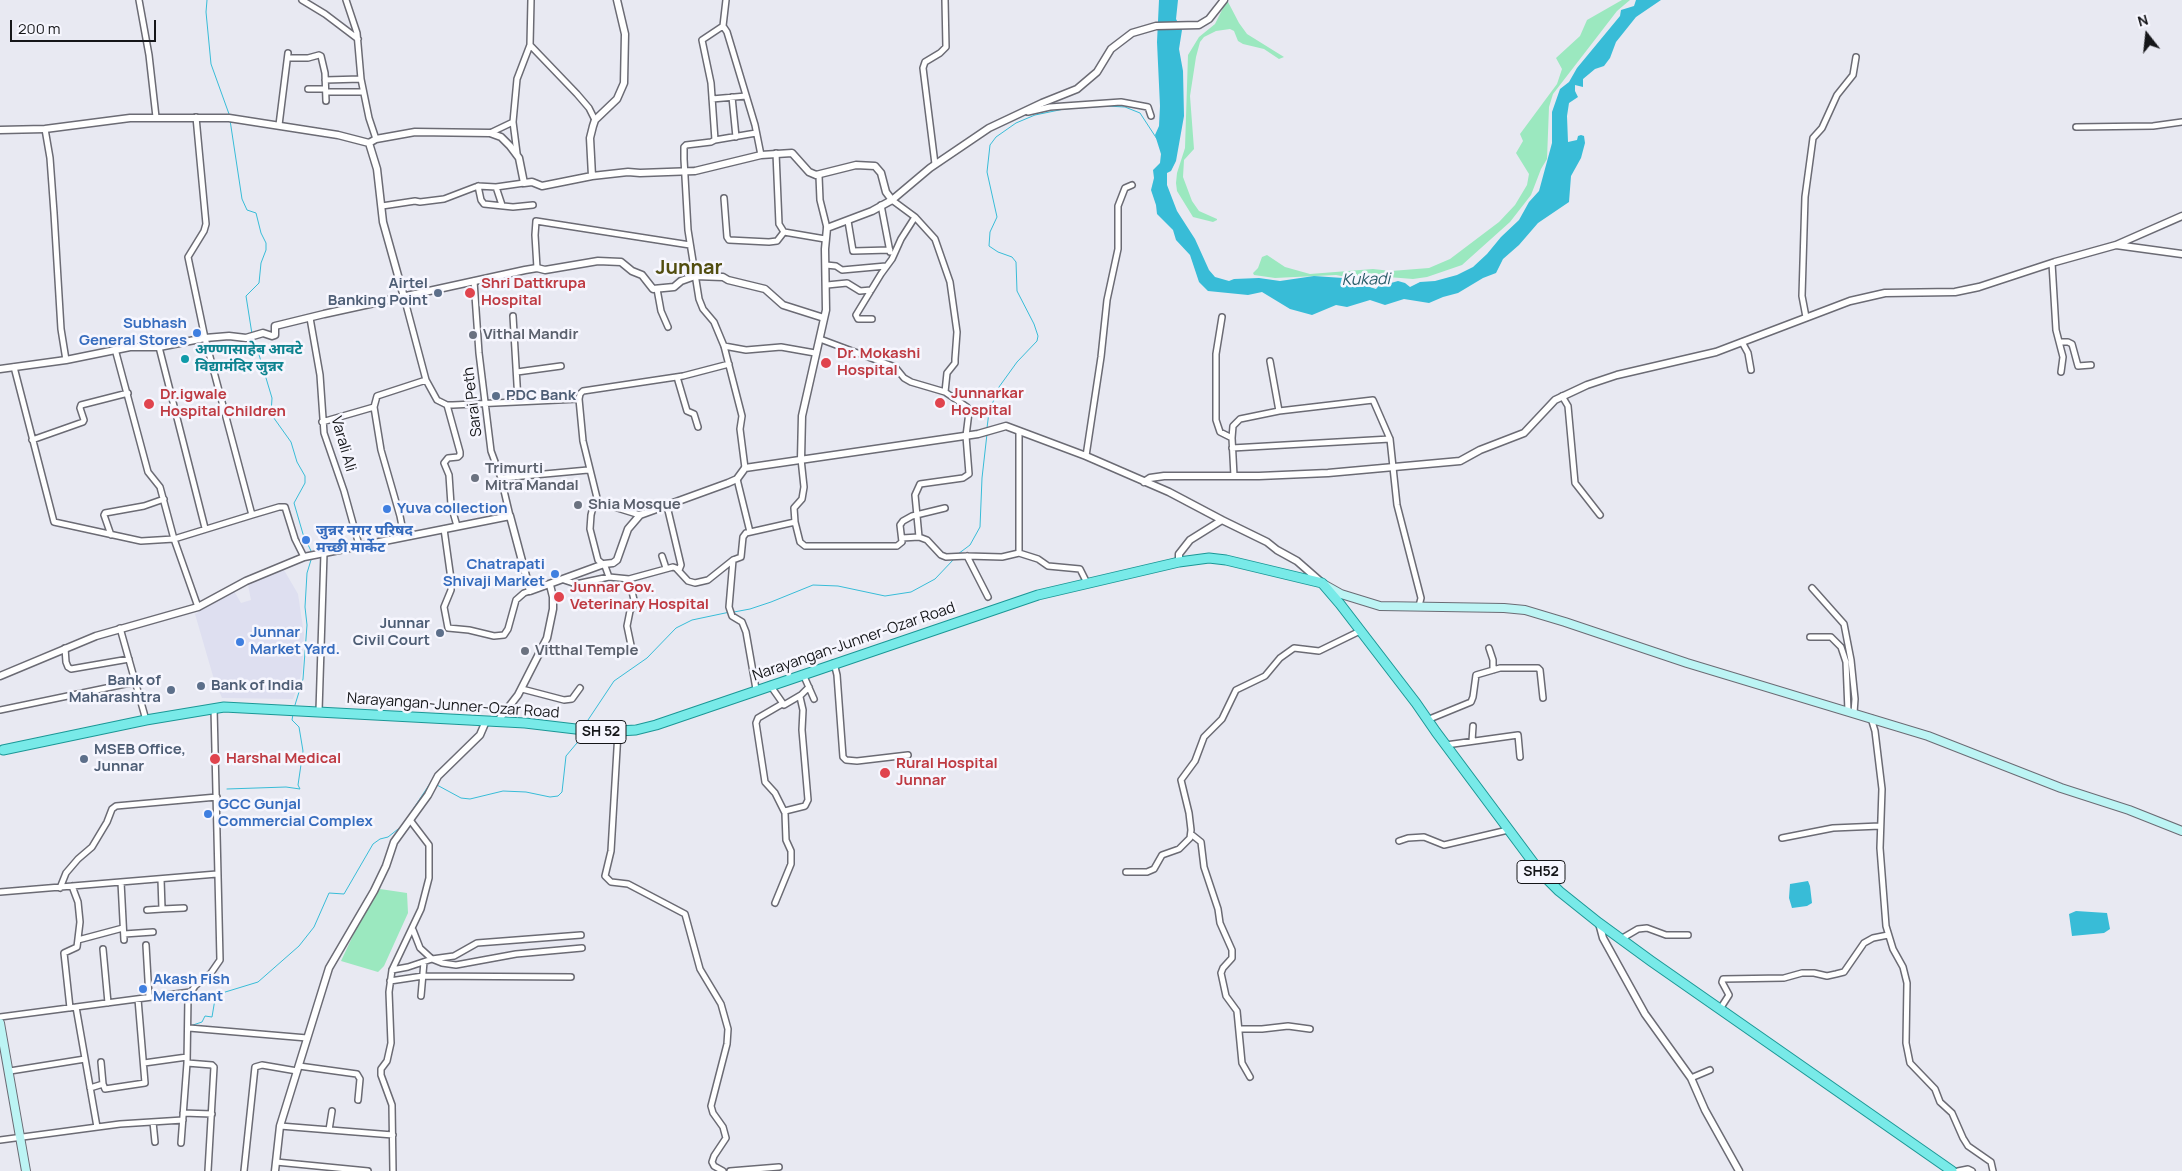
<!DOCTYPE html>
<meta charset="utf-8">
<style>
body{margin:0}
#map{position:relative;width:2182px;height:1171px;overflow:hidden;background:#e8e9f2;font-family:Manrope,sans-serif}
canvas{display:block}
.north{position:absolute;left:2122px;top:10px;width:50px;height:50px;-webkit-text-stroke:4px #f6f6fe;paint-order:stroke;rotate:344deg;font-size:14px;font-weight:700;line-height:20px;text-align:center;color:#151619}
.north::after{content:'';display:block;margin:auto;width:18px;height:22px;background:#151619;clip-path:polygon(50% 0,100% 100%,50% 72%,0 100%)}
.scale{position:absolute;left:10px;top:20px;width:146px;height:22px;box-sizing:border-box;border:2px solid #151619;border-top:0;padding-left:6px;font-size:15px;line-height:18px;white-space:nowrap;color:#151619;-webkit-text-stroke:4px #f6f6fe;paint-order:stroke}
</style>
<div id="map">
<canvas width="2182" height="1171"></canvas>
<div class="north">N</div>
<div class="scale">200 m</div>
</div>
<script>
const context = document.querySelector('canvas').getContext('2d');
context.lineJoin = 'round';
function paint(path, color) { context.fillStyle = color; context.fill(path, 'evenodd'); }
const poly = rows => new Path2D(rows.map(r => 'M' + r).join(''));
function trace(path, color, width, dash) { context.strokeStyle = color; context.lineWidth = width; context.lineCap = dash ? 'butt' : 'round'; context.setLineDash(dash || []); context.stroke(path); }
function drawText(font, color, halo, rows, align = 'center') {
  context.font = font + ' Manrope,"Noto Sans Devanagari",sans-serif'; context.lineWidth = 5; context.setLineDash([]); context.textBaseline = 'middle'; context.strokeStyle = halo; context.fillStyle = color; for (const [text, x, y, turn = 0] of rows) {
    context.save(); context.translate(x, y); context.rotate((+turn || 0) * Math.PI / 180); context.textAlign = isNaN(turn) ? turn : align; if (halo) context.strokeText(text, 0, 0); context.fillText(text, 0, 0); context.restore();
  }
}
paint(poly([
 [284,570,298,594,304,634,302,673,293,699,222,698,213,676,195,614,234,591,241,603,251,600,248,585]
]), '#dedff0');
paint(poly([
 [1227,0,1239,23,1247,34,1284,57,1279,59,1264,49,1243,44,1238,41,1234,31,1230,29,1216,31,1204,37,1200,42,1196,57,1190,96,1194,149,1184,160,1183,177,1192,201,1199,211,1217,219,1217,220,1213,222,1193,217,1177,191,1176,183,1177,173,1185,148,1188,55,1199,37,1215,24],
 [1622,0,1630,0,1617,11,1553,94,1549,107,1547,159,1541,169,1531,195,1510,222,1462,265,1427,277,1413,279,1388,277,1363,280,1336,275,1275,278,1254,275,1253,273,1258,268,1262,257,1267,255,1285,267,1310,274,1373,269,1391,271,1429,268,1450,259,1499,222,1515,205,1527,185,1529,174,1516,153,1523,141,1520,134,1557,84,1562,69,1556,58,1580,36,1587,20],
 [380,889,407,893,408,913,384,966,378,972,341,961,358,925]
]), '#9be8bf');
paint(poly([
 [1159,0,1178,0,1176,19,1182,30,1179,49,1183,71,1184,116,1176,161,1171,171,1167,173,1167,185,1177,211,1195,239,1209,270,1215,277,1229,281,1234,279,1259,278,1280,281,1314,276,1343,278,1376,289,1382,282,1385,281,1391,283,1398,281,1405,283,1410,287,1420,282,1435,281,1457,275,1473,267,1487,254,1501,237,1519,220,1529,202,1539,191,1552,143,1552,112,1560,89,1569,82,1577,68,1620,16,1621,10,1634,6,1636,0,1661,0,1636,17,1616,42,1610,58,1604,66,1595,69,1583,79,1583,87,1575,85,1575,91,1578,97,1569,103,1567,116,1568,142,1577,140,1578,136,1581,135,1584,136,1585,143,1581,158,1571,176,1569,202,1538,223,1519,245,1503,259,1496,273,1483,278,1458,293,1443,297,1429,303,1404,299,1385,305,1370,300,1347,307,1336,305,1312,315,1290,309,1262,292,1248,295,1208,291,1199,282,1190,255,1176,240,1173,230,1157,214,1156,205,1151,190,1154,178,1153,170,1160,163,1161,154,1155,135,1159,126,1160,106,1157,42],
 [1808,881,1810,886,1812,903,1807,906,1792,908,1789,898,1790,884],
 [2076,911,2107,913,2110,929,2104,933,2072,936,2069,914]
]), '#38bcd7');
trace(poly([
 [207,0,206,12,211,64,229,114],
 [230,120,242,199,247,210,256,213,261,233,266,243,266,250,261,263,259,283,246,296,252,334],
 [254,338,272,398,271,414,291,442,297,462,305,476,305,483,294,503,303,534,311,551],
 [987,428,989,412,999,387,1017,362,1037,341,1038,336,1034,324,1017,291,1016,262,1012,257,998,252,989,246,990,232,997,217,987,172,990,145,996,137,1016,123,1035,115,1064,109,1107,106,1125,107,1140,113,1157,139],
 [958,554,970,545,980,527,982,478,987,434],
 [734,612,750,609,771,602,813,585,838,586,885,596,911,592,935,579,954,559],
 [295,705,303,679,307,625,305,607,307,573,311,560],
 [586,723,614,681,647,658,676,628,692,620,730,612],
 [437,785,461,798,470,799,503,791,526,792,550,797,558,796,562,792,566,756,582,737],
 [227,789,286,787,300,789,298,785,303,751,299,727,292,720,293,714],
 [193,1025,202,1022,205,1016,212,1017,215,999,222,993,258,982,299,946,314,927,329,893,344,894,373,844,380,839,388,837,402,826,431,782]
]), '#38bcd7', 1);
const minor = poly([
 [139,0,149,55,156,117],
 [302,0,325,14,358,39],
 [346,0,357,33,361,79,369,118,376,139],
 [726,0,723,26,702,40,711,83,715,140,711,142,686,145,684,147,684,159,688,230,699,299,703,309,714,322,724,346,742,416,740,429,745,468],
 [723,26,727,32,755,125,761,155],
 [530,45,531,0],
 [288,58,308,58,319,55,321,56,325,73,326,101],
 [325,80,361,79],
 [308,89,325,89],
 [326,92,363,92],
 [732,97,736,137],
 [712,99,746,96],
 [1028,112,1050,107,1121,102,1148,107,1151,116],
 [196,117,206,224,204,231,188,257,205,338,252,515,279,507,285,507,295,539,304,557],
 [513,122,517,153],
 [279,125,288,53],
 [2076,127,2153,126,2182,122],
 [45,129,50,158,54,213,61,329,66,360],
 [490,133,513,122,517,79,530,45,577,94,589,108,595,120],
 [715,140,756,133],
 [776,153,779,224,784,232,825,239],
 [935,164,923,68,925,62,940,53,946,47,945,0],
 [819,176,820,200,827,228],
 [524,183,496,187,478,186,481,200,484,204,513,207,533,205],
 [496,187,502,205],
 [724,198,727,237,729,240,769,242,777,241,784,232],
 [892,200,915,217,935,239,950,282,957,332,955,359,955,363,947,373,945,392],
 [881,205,890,252],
 [382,206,415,201,420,202,444,199,478,186],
 [848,221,853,251,890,250],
 [2052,263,2056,330,2063,357,2061,372],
 [826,265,836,266,842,270,886,266],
 [537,268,535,235,536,221,690,245],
 [474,281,479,353,491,451,501,478,510,516],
 [827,285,847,283,860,291,871,290],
 [657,289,661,311,668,327],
 [404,297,426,380,437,400,447,405,453,405,579,399],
 [513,316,518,401],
 [1222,317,1216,354,1216,420,1220,432,1232,438,1234,476],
 [1806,317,1802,296,1805,197,1813,138,1822,128,1837,95,1853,75,1856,57],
 [310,318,320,375,324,433,344,491,359,545],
 [872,319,858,319,856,315,881,274,892,259,901,239,915,217],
 [820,339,895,367,904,378,911,382,945,392,967,407,969,412,966,436,969,474,963,478,920,484,915,495,919,537,902,538],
 [1742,342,1748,353,1751,370],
 [2061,342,2068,342,2072,344,2078,366,2091,365],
 [724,346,746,350,781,347,815,353],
 [159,347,205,528],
 [1270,361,1279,411],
 [14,367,54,522,141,541,174,539,160,487,148,472,115,349],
 [517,372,561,366],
 [677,377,687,411,694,414,698,427],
 [1562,396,1568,406,1575,483,1600,515],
 [447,405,460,452,460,455,458,457,448,458,444,463,449,475,451,505,457,526],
 [374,407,381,450,400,516,404,536],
 [322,422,374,407,377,396,426,380],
 [1019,431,1019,553,1038,559,1048,566,1080,569,1087,583],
 [1232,438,1233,426,1240,419,1279,411,1373,400,1390,439,1397,505,1421,598,1419,606],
 [32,440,83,422,84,420,80,408,81,405,128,393],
 [1232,448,1390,439],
 [1086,456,1101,357,1107,300,1118,249,1118,206,1125,188,1132,185],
 [501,478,588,470],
 [737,479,750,532],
 [598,502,593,507,591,515,590,529,598,560,605,566,609,577],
 [667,506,681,565,679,570],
 [640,515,598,502,583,441,579,399,580,394,583,391,683,376,729,364],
 [795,522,800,542,805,546,897,546,902,542,900,525,903,521,912,516,945,508],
 [444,529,451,579,451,590,444,607,448,628,469,630,494,636,504,635,508,629,516,600,524,593,530,591],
 [111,535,104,515,105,513,144,506,164,499],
 [919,537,927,540,941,555,946,557,967,556,1002,557,1019,553],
 [662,556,666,568],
 [967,556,988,597],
 [629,579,635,604,630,611,627,626,632,650],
 [564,580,576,584,609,577,629,579,673,567,676,568,688,581,695,583,708,580,733,560],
 [1812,588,1844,624,1851,660,1855,699,1854,713],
 [198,607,174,539,252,515],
 [120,628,146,720],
 [1810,637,1831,637,1841,647,1846,662,1848,711],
 [65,648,66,662,68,667,71,669,129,659],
 [1489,648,1493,660,1493,670],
 [834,663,837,675,843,757,846,760,857,761,908,755],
 [803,674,814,699],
 [770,685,784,705,801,695,809,687],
 [522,689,564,700,572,699,580,688],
 [756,689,746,632,742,622,732,616,729,607,733,560,741,557,743,537,746,533,795,522,794,508,802,499,804,487,801,459],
 [0,710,135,682],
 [319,711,324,553],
 [1871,718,1875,731,1882,789,1880,848,1886,926,1893,949,1903,967,1907,983,1906,1043,1910,1063,1935,1089,1940,1102,1952,1113,1963,1138,1968,1146,1991,1162,1993,1171],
 [1427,720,1471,702,1473,697,1476,675,1500,668,1538,668,1540,670,1543,698],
 [618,732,611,851,605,876,611,882,628,884,685,914,700,969,721,1004,728,1029,727,1044,711,1106,713,1113,723,1127,726,1138,714,1156,712,1162,714,1166,723,1171],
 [1472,741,1473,726],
 [1446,745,1518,735,1520,757],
 [785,811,805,806,808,800,802,730,803,710,800,697],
 [1191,834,1201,842,1204,867,1218,909,1220,923,1232,950,1232,958,1223,968,1221,973,1226,996,1237,1011,1242,1063,1250,1077],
 [1782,838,1833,828,1880,826],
 [1399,841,1408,838,1424,837,1444,845,1508,830],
 [1126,872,1147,872,1154,869,1162,855,1179,849,1190,838,1191,830,1189,813,1181,780,1195,761,1204,737,1222,719,1236,690,1265,676,1280,658,1294,648,1319,651,1360,631],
 [121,882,124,940],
 [60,888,66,873,78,859,92,847,107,822,112,809,116,806,217,797],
 [0,892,217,874],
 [775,903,791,864,791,851,786,840,785,813,775,793,765,782,756,723,758,718,782,704],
 [162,909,184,908],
 [147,910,162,909,161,879],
 [413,930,420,948,432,959,454,956,477,943,581,935],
 [124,934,153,932],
 [1621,939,1638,929,1647,928,1666,935,1688,935],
 [78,940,123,928],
 [146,945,149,997],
 [103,949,108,1003],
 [392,970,408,967,432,959,442,963,456,965,516,954,582,948],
 [390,981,423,976,571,977],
 [421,996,424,962],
 [76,1007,97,1127],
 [70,1008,64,953,77,947,80,922,78,902,72,886],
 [1720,1009,1729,995,1722,982,1723,979,1784,978,1802,973,1814,973,1827,976,1836,974,1844,972,1864,943,1873,938,1888,935],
 [0,1017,190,992],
 [189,1028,307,1038],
 [1239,1029,1262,1029,1288,1026,1310,1029],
 [101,1062,103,1084],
 [144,1063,187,1057],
 [299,1066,357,1074,360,1079,358,1100],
 [10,1071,85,1059],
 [1691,1078,1710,1070],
 [90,1088,103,1084,105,1089,145,1083,138,999],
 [183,1113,212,1114],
 [153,1122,155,1142],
 [280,1126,393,1135],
 [329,1130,332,1111],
 [0,1140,120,1124,183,1120],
 [181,1143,187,1063],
 [276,1162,368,1171],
 [208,1171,214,1067,212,1065,187,1063,188,997,195,986,211,973,220,960,214,708],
 [244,1171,255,1067,262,1065,297,1071],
 [393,1171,392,1105,381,1075,381,1069,387,1061,391,1043,389,992,392,970,421,909,429,878,429,845,410,820],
 [730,1171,779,1167],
 [1958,1171,1968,1169,1972,1171]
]);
const tertiary = poly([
 [0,130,45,129,130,118,229,118,338,135,369,143,377,169,383,222,404,297],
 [369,143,376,139,415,132,490,133,501,137,510,146,519,158,524,183,532,182,542,186,592,176,628,172,640,173,695,171,761,155,792,153,809,172,816,175,856,165,875,166,881,173,886,192,892,200],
 [592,176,590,138,593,126,595,120,617,99,624,83,625,34,617,0],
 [2116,245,2182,254],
 [0,369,66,360,130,347,159,347,205,338,229,336,246,338,263,333,272,336,275,335,275,326,324,314,525,270,537,268,545,270,598,261,621,262,632,271,642,275,653,289,674,287,681,281,695,276,723,277,728,280,765,289,783,305,824,318],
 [801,459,802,416,826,310,825,249,827,228,872,211,892,200,930,168,989,128,1042,103,1077,89,1097,72,1111,49,1132,33,1156,26,1199,25,1209,19,1224,0],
 [1144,482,1150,478,1164,476,1259,476,1328,473,1460,461,1480,450,1524,433,1555,400,1587,385,1617,375,1716,352,1850,301,1885,293,1955,292,1979,287,2055,262,2116,245,2182,216],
 [1179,562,1179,554,1190,540,1222,520,1267,542,1277,550,1297,561,1321,582],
 [0,676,96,636,198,607,246,581,304,557,510,516,530,591,604,564,613,563,617,560,628,529,640,515,728,483,737,479,745,468,978,434,1006,426,1086,456,1169,492,1222,520],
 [497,722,518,695,547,638,553,609,553,597,550,585],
 [1599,923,1603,938,1645,1014,1691,1078,1705,1110,1739,1171],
 [275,1171,280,1126,329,968,374,891,386,866,394,842,428,795,438,776,480,735,486,721]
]);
const secondary = poly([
 [1325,585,1341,594,1380,606,1504,608,1525,610,1565,622,1687,663,1928,736,2061,788,2129,810,2182,831],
 [0,1023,26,1171]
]);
const primary = poly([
 [3,750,146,720,224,707,525,723,601,732,636,730,656,725,1038,595,1179,562,1209,558,1226,560,1322,583,1340,604,1416,703,1436,732,1541,873,1559,891,1599,923,1651,961,1952,1171]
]);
trace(minor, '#6b6b74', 8);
trace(tertiary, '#6b6b74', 9);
trace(secondary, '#6b6b74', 10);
trace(primary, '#1b9796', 11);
trace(minor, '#fff', 5);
trace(tertiary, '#fff', 6);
trace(secondary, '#bcf4f4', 8);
trace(primary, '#78eae8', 9);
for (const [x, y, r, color] of [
 [438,293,5,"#5c6f8a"],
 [470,293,6,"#e0444e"],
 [197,333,5,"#3f7fe0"],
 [473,335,5,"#6b7280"],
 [185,359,5,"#0f9aa8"],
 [826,363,6,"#e0444e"],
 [496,396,5,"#5c6f8a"],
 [940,403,6,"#e0444e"],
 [149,404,6,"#e0444e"],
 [475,478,5,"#6b7280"],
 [578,505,5,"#6b7280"],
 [387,509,5,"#3f7fe0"],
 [306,540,5,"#3f7fe0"],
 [555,574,5,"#3f7fe0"],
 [559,597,6,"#e0444e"],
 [440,633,5,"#5c6f8a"],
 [240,642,5,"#3f7fe0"],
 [525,651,5,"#6b7280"],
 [201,686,5,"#5c6f8a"],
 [171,690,5,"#5c6f8a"],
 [84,759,5,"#5c6f8a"],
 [215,759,6,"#e0444e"],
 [885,773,6,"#e0444e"],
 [208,814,5,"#3f7fe0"],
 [143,989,5,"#3f7fe0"]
]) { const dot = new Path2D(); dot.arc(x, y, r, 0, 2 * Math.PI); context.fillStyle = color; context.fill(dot); trace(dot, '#f6f6fe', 2); }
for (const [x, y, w] of [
 [601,732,50],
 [1541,872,48]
]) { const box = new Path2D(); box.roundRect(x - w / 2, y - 11.5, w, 23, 4); context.fillStyle = '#f6f6fe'; context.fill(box); trace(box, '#151619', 1); }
drawText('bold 14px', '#151619', null, [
 ["SH 52",601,732],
 ["SH52",1541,872]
]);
drawText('bold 15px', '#4e5e75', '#f6f6fe', [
 ["Airtel",428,284],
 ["Banking Point",428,301],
 ["PDC Bank",506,396,"left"],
 ["Junnar",430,624],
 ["Civil Court",430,641],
 ["Bank of",161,681],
 ["Maharashtra",161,698],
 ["Bank of India",211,686,"left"],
 ["MSEB Office,",94,750,"left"],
 ["Junnar",94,767,"left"]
], 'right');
drawText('bold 15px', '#be3a42', '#f6f6fe', [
 ["Shri Dattkrupa",481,284],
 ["Hospital",481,301],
 ["Dr. Mokashi",837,354],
 ["Hospital",837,371],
 ["Junnarkar",951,394],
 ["Hospital",951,411],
 ["Dr.igwale",160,395],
 ["Hospital Children",160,412],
 ["Junnar Gov.",570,588],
 ["Veterinary Hospital",570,605],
 ["Harshal Medical",226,759],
 ["Rural Hospital",896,764],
 ["Junnar",896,781]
], 'left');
drawText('bold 15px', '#366cbe', '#f6f6fe', [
 ["Subhash",187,324,"right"],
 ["General Stores",187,341,"right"],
 ["Yuva collection",397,509],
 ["जुन्नर नगर परिषद",316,531],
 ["मच्छी मार्केट",316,548],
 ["Chatrapati",545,565,"right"],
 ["Shivaji Market",545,582,"right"],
 ["Junnar",250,633],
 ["Market Yard.",250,650],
 ["GCC Gunjal",218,805],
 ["Commercial Complex",218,822],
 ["Akash Fish",153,980],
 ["Merchant",153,997]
], 'left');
drawText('bold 15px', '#5b616d', '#f6f6fe', [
 ["Vithal Mandir",483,335],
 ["Trimurti",485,469],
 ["Mitra Mandal",485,486],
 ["Shia Mosque",588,505],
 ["Vitthal Temple",535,651]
], 'left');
drawText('bold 15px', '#0d838f', '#f6f6fe', [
 ["अण्णासाहेब आवटे",195,350],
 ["विद्यामंदिर जुन्नर",195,367]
], 'left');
drawText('15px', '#151619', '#f6f6fe', [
 ["Sarai Peth",473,402,-97],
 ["Varali Ali",343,444,74],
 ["Narayangan-Junner-Ozar Road",854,642,-19],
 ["Narayangan-Junner-Ozar Road",453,706,4]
]);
drawText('italic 16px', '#285c68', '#f6f6fe', [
 ["Kukadi",1366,280,-1]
]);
drawText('bold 20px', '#524e10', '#f6f6fe', [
 ["Junnar",689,268]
]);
</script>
